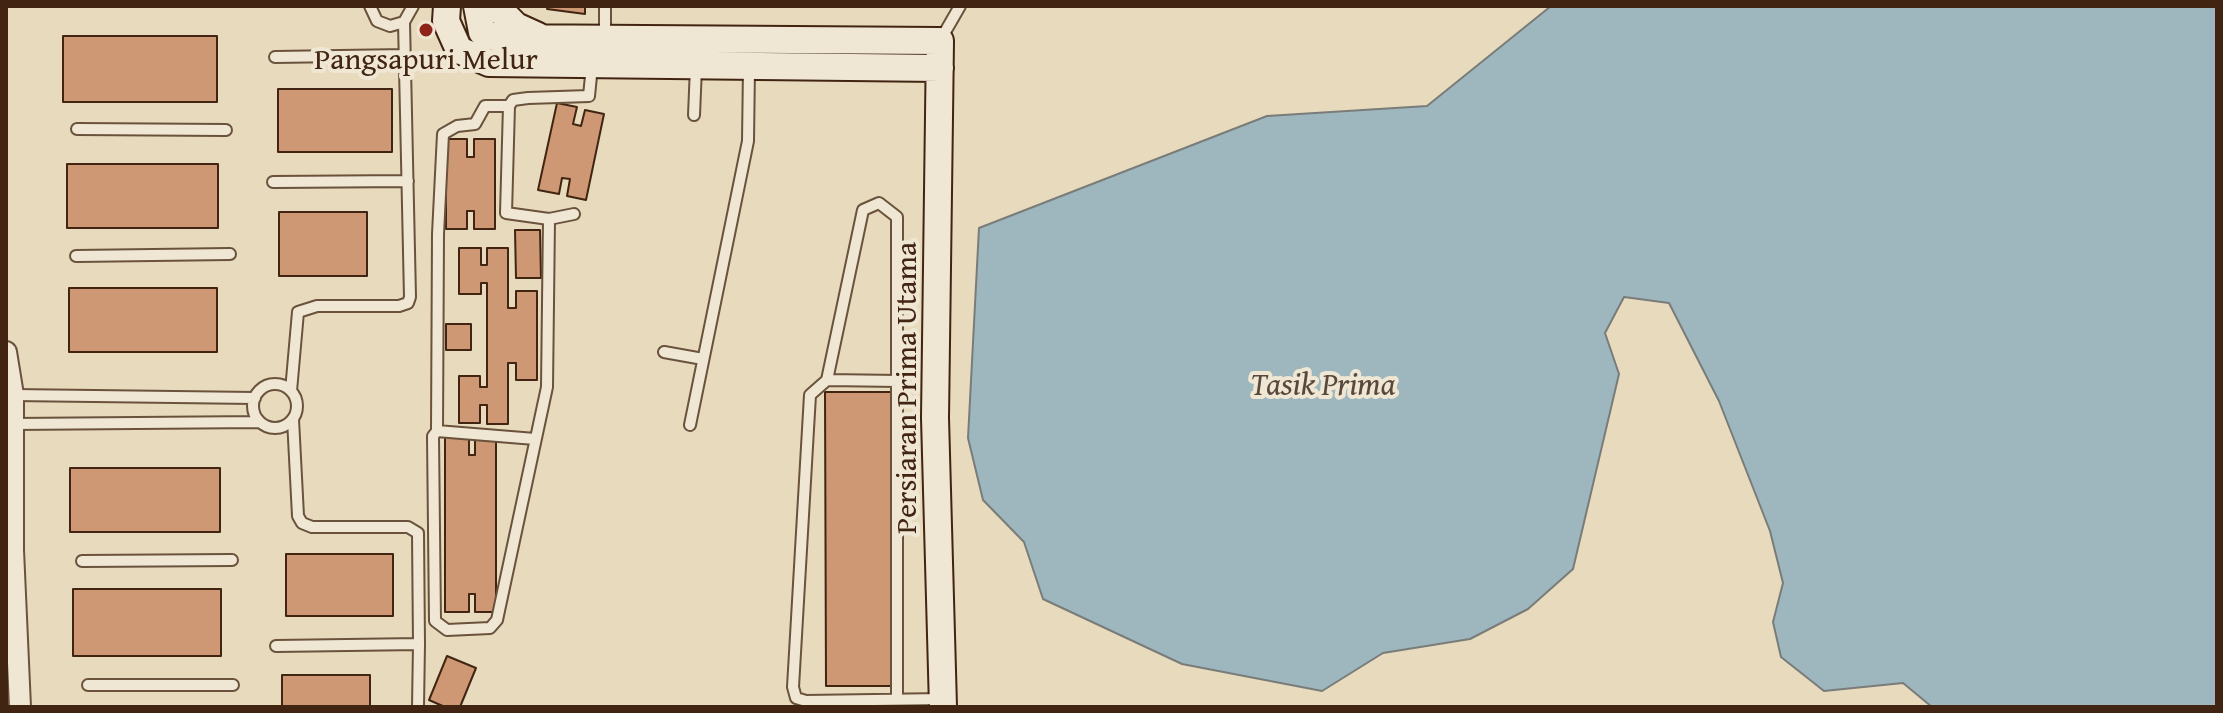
<!DOCTYPE html>
<style>
body{margin:0}
#map{position:relative;width:2223px;height:713px;overflow:hidden;background:#e7dabd;font-family:"Gentium Book Plus",serif}
canvas{display:block}
.frame{position:absolute;inset:0;border:8px solid #412411;pointer-events:none}
</style>
<div id="map">
<canvas width="2223" height="713"></canvas>
<div class="frame"></div>
</div>
<script>
const context = document.querySelector('canvas').getContext('2d');
context.lineJoin = 'round';
function paint(path, color) { context.fillStyle = color; context.fill(path, 'evenodd'); }
const poly = rows => new Path2D(rows.map(r => 'M' + r).join(''));
function trace(path, color, width, dash) { context.strokeStyle = color; context.lineWidth = width; context.lineCap = dash ? 'butt' : 'round'; context.setLineDash(dash || []); context.stroke(path); }
function drawText(font, color, halo, rows, align = 'center') {
  context.font = font + ' "Gentium Book Plus",serif'; context.lineWidth = 8; context.setLineDash([]); context.textBaseline = 'middle'; context.strokeStyle = halo; context.fillStyle = color; for (const [text, x, y, turn = 0] of rows) {
    context.save(); context.translate(x, y); context.rotate((+turn || 0) * Math.PI / 180); context.textAlign = isNaN(turn) ? turn : align; if (halo) context.strokeText(text, 0, 0); context.fillText(text, 0, 0); context.restore();
  }
}
const water = poly([
 [1551,6,2217,6,2217,707,1932,707,1903,683,1824,691,1781,657,1773,622,1783,583,1770,531,1719,401,1669,303,1624,297,1605,333,1619,374,1573,569,1528,609,1470,639,1383,653,1322,691,1182,664,1043,599,1024,542,983,500,968,438,979,228,1267,116,1427,106,1551,6]
]);
paint(water, '#9eb7be');
trace(water, '#797c79', 2);
const building = poly([
 [548,6,585,6,585,14,547,9,548,6],
 [63,36,217,36,217,102,63,102,63,36],
 [278,89,392,89,392,152,278,152,278,89],
 [557,103,577,107,573,124,581,126,585,110,604,114,586,200,567,196,570,179,562,178,559,194,538,190,557,103],
 [446,139,467,139,467,157,474,157,474,139,495,139,495,229,474,229,474,211,467,211,467,229,446,229,446,139],
 [67,164,218,164,218,228,67,228,67,164],
 [279,212,367,212,367,276,279,276,279,212],
 [515,230,540,230,541,278,516,278,515,230],
 [459,248,481,248,481,265,487,265,487,248,508,248,508,308,516,308,516,291,537,291,537,380,516,380,516,363,508,363,508,424,487,424,487,405,480,405,480,423,459,423,459,376,480,376,480,387,487,387,487,283,481,283,481,294,459,294,459,248],
 [69,288,217,288,217,352,69,352,69,288],
 [446,324,471,324,471,350,446,350,446,324],
 [825,392,891,392,891,686,826,686,825,392],
 [445,437,469,437,469,455,475,455,475,438,496,438,496,612,475,612,475,594,469,594,469,612,445,612,445,437],
 [70,468,220,468,220,532,70,532,70,468],
 [286,554,393,554,393,616,286,616,286,554],
 [73,589,221,589,221,656,73,656,73,589],
 [447,656,476,668,460,707,445,707,429,700,447,656],
 [282,675,370,675,370,707,282,707,282,675]
]);
paint(building, '#cd9873');
trace(building, '#412411', 2);
const service = poly([
 [370,6,377,21,390,26,404,22,413,6],
 [605,37,605,6],
 [941,39,960,6],
 [275,57,405,55],
 [509,106,485,106,475,124,457,126,443,134,438,234,437,431,535,439],
 [694,115,696,67],
 [77,129,226,130],
 [273,182,408,181],
 [574,214,549,219,506,213,509,106,513,100,528,98,589,96,592,66],
 [76,256,230,254],
 [664,352,703,359],
 [827,380,899,381],
 '253 406a22 22 0 1 1 44 0a22 22 0 1 1-44 0Z',
 [291,391,298,312,317,306,399,306,408,303,410,297,404,22],
 [13,395,255,398],
 [13,424,260,422],
 [690,425,748,141,749,68],
 [437,431,433,436,435,621,447,630,490,628,497,620,547,387,549,219],
 [82,561,232,560],
 [276,646,419,644,418,533,408,527,312,527,302,523,298,516,293,419],
 [88,685,233,685],
 [897,698,897,217,879,203,863,210,827,380,810,395,793,687,796,698,806,701,943,699],
 [418,707,419,644]
]);
const minor = poly([
 [6,352,13,395,13,550,20,707]
]);
const secondary = poly([
 [447,6,446,21,459,50,489,63,940,68],
 [477,6,482,32],
 [496,6,516,26,538,36],
 [482,32,497,38,940,41,935,418,943,707]
]);
trace(service, '#6a523c', 14);
trace(minor, '#6a523c', 24);
trace(secondary, '#412411', 30);
trace(service, '#efe7d4', 10);
trace(minor, '#efe7d4', 20);
trace(secondary, '#efe7d4', 26);
for (const [x, y, r, color] of [
 [426,30,8,"#8f2418"]
]) { const dot = new Path2D(); dot.arc(x, y, r, 0, 2 * Math.PI); context.fillStyle = color; context.fill(dot); trace(dot, '#efe7d4', 3); }
drawText('30px', '#412411', '#efe7d4', [
 ["Pangsapuri Melur",426,61]
]);
drawText('30px', '#412411', '#efe7d4', [
 ["Persiaran Prima Utama",908,388,-90]
]);
drawText('italic 32px', '#58493c', '#efe7d4', [
 ["Tasik Prima",1323,387]
]);
</script>
